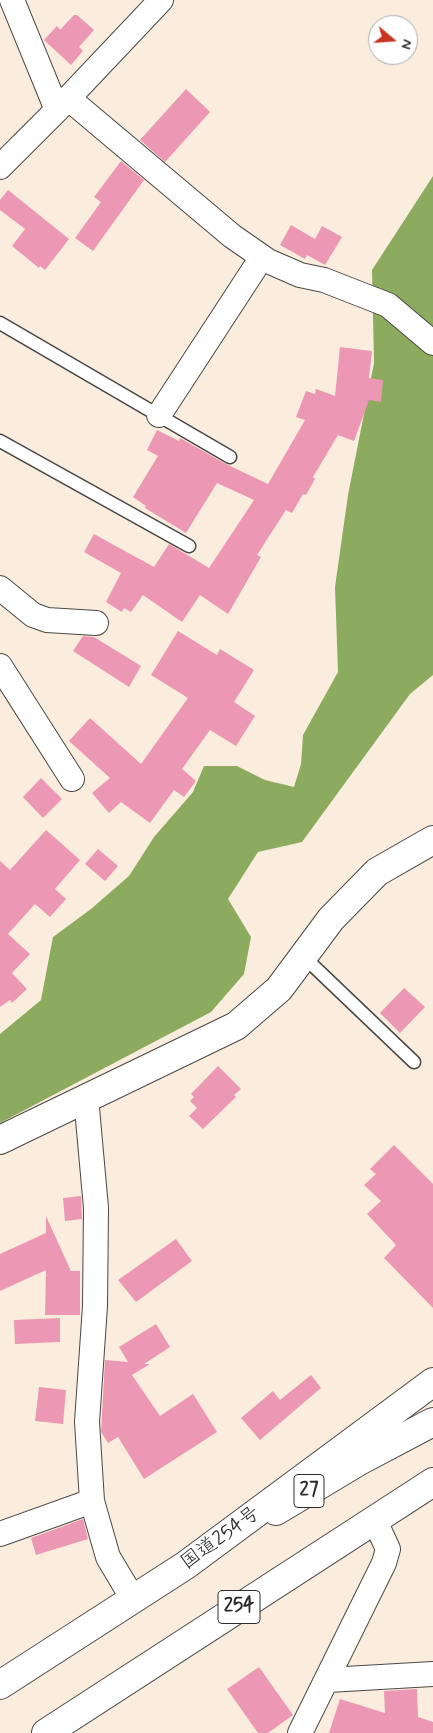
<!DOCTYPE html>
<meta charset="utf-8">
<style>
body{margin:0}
#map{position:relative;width:433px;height:1733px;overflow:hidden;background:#faedde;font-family:Mynerve,sans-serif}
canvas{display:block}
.north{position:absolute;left:368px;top:15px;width:50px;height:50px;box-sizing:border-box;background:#fff;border:1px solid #aaa;border-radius:50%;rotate:108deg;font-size:14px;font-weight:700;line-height:20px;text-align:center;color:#2b2b2b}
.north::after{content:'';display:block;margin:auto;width:18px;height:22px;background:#c8321e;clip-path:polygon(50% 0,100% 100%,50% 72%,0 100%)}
</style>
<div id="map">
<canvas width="433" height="1733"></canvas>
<div class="north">N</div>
</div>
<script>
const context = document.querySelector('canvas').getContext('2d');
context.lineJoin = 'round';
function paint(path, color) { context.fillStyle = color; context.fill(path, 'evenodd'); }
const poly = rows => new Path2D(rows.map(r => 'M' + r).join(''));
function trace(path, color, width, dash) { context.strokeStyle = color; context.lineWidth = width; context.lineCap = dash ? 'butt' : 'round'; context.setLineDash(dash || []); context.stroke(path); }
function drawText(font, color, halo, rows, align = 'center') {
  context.font = font + ' Mynerve,"Klee One",sans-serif'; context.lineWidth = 4; context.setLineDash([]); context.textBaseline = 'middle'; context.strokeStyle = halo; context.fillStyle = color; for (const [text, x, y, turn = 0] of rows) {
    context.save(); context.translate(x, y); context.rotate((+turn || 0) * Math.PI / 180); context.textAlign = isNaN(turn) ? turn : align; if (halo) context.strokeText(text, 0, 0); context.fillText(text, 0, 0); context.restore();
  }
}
paint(poly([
 [433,176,433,675,410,694,302,842,258,852,228,899,251,937,244,974,211,1012,0,1123,0,1034,41,1000,53,937,91,909,129,876,154,837,193,792,204,766,237,766,265,780,294,787,301,764,303,735,338,672,335,587,348,495,374,363,372,270]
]), '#8cab5e');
paint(poly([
 [74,15,77,15,94,30,79,47,83,51,71,65,44,40,57,26,60,30],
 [186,89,210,112,165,162,140,140],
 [121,161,144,180,93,251,75,238,101,202,94,197],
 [8,190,69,239,45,270,40,266,39,268,12,246,25,229,0,210,0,200],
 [291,225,315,239,322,226,342,237,325,265,307,255,305,259,280,245],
 [340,347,372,351,369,378,383,380,381,402,369,400,354,441,338,435,313,477,315,479,306,495,303,494,292,513,286,510,257,555,261,557,228,614,200,595,182,622,143,595,131,612,124,608,122,612,106,602,121,573,84,552,94,534,154,567,169,544,209,568,254,500,217,483,186,533,145,508,146,506,133,497,158,456,147,450,157,430,179,441,180,438,226,464,268,484,305,420,296,417,306,391,315,394,316,389,335,396],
 [178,631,217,655,220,649,254,670,234,702,255,716,236,746,210,730,182,769,196,781,184,797,174,790,150,823,121,802,109,813,92,793,110,778,69,741,90,718,141,764,188,698,151,675],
 [83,636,94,637,141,666,129,687,73,651],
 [41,778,62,799,43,818,23,797],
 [46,830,80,860,55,889,66,899,50,917,35,904,8,934,30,954,12,973,27,989,12,1003,10,1000,0,1007,0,861,10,870],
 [98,849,118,866,105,881,85,864],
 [404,988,425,1007,400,1033,380,1013],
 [218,1066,241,1089,234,1095,236,1097,203,1129,189,1116,197,1108,190,1101,194,1097,191,1094],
 [394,1145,433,1184,433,1308,384,1258,396,1245,367,1214,381,1201,364,1185,376,1174,370,1169],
 [81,1196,82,1219,65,1221,63,1198],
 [46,1216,71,1271,80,1271,80,1315,45,1315,46,1270,0,1291,0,1254,46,1233],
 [176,1239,192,1261,136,1302,118,1280],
 [60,1318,60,1342,15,1344,14,1320],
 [156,1324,170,1347,144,1364,150,1364,132,1375,160,1416,193,1394,217,1432,144,1479,118,1437,108,1443,101,1432,105,1360,128,1362,119,1347],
 [311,1375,321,1388,260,1440,241,1418,273,1391,280,1400],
 [39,1387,66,1390,63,1424,35,1421],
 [83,1519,88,1539,36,1555,31,1538],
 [259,1667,293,1715,268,1733,258,1733,227,1689],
 [417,1689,418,1717,433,1722,433,1733,329,1733,340,1699,385,1713,384,1691]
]), '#ec97b3');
const lane = poly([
 [0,323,230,457],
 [0,441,189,546],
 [303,956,414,1062]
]);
const street = poly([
 [12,0,57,110],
 [68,98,232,236,268,261,300,275,324,280,388,305,433,343],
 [0,167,57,110,161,0],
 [159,415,262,257],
 [0,588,33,615,47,620,96,623],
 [0,666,72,779],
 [86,1097,96,1208,95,1306,87,1422,92,1501],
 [0,1534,92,1501,108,1557,133,1599],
 [328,1680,433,1674],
 [300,1733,384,1563,388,1549,375,1521]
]);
const secondary = poly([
 [0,1140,236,1026,279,989,331,919,377,872,433,840]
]);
const primary = poly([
 [276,1511,361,1460,433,1422]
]);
const highway = poly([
 [0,1685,186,1565,433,1382],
 [46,1733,433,1482]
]);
trace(lane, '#4a4846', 15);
trace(street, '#4a4846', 26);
trace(secondary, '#4a4846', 30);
trace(primary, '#4a4846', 30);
trace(highway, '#4a4846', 30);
trace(lane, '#fff', 12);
trace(street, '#fff', 24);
trace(secondary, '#fff', 28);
trace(primary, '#fff', 28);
trace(highway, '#fff', 28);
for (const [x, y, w] of [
 [309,1491,30],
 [239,1607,42]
]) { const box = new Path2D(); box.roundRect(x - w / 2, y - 16.5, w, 33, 4); context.fillStyle = '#fff'; context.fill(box); trace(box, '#2b2b2b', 1); }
drawText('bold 19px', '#2b2b2b', null, [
 ["27",309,1491],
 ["254",239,1607]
]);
drawText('20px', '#2b2b2b', '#fff', [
 ["国道254号",221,1539,-36]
]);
</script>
